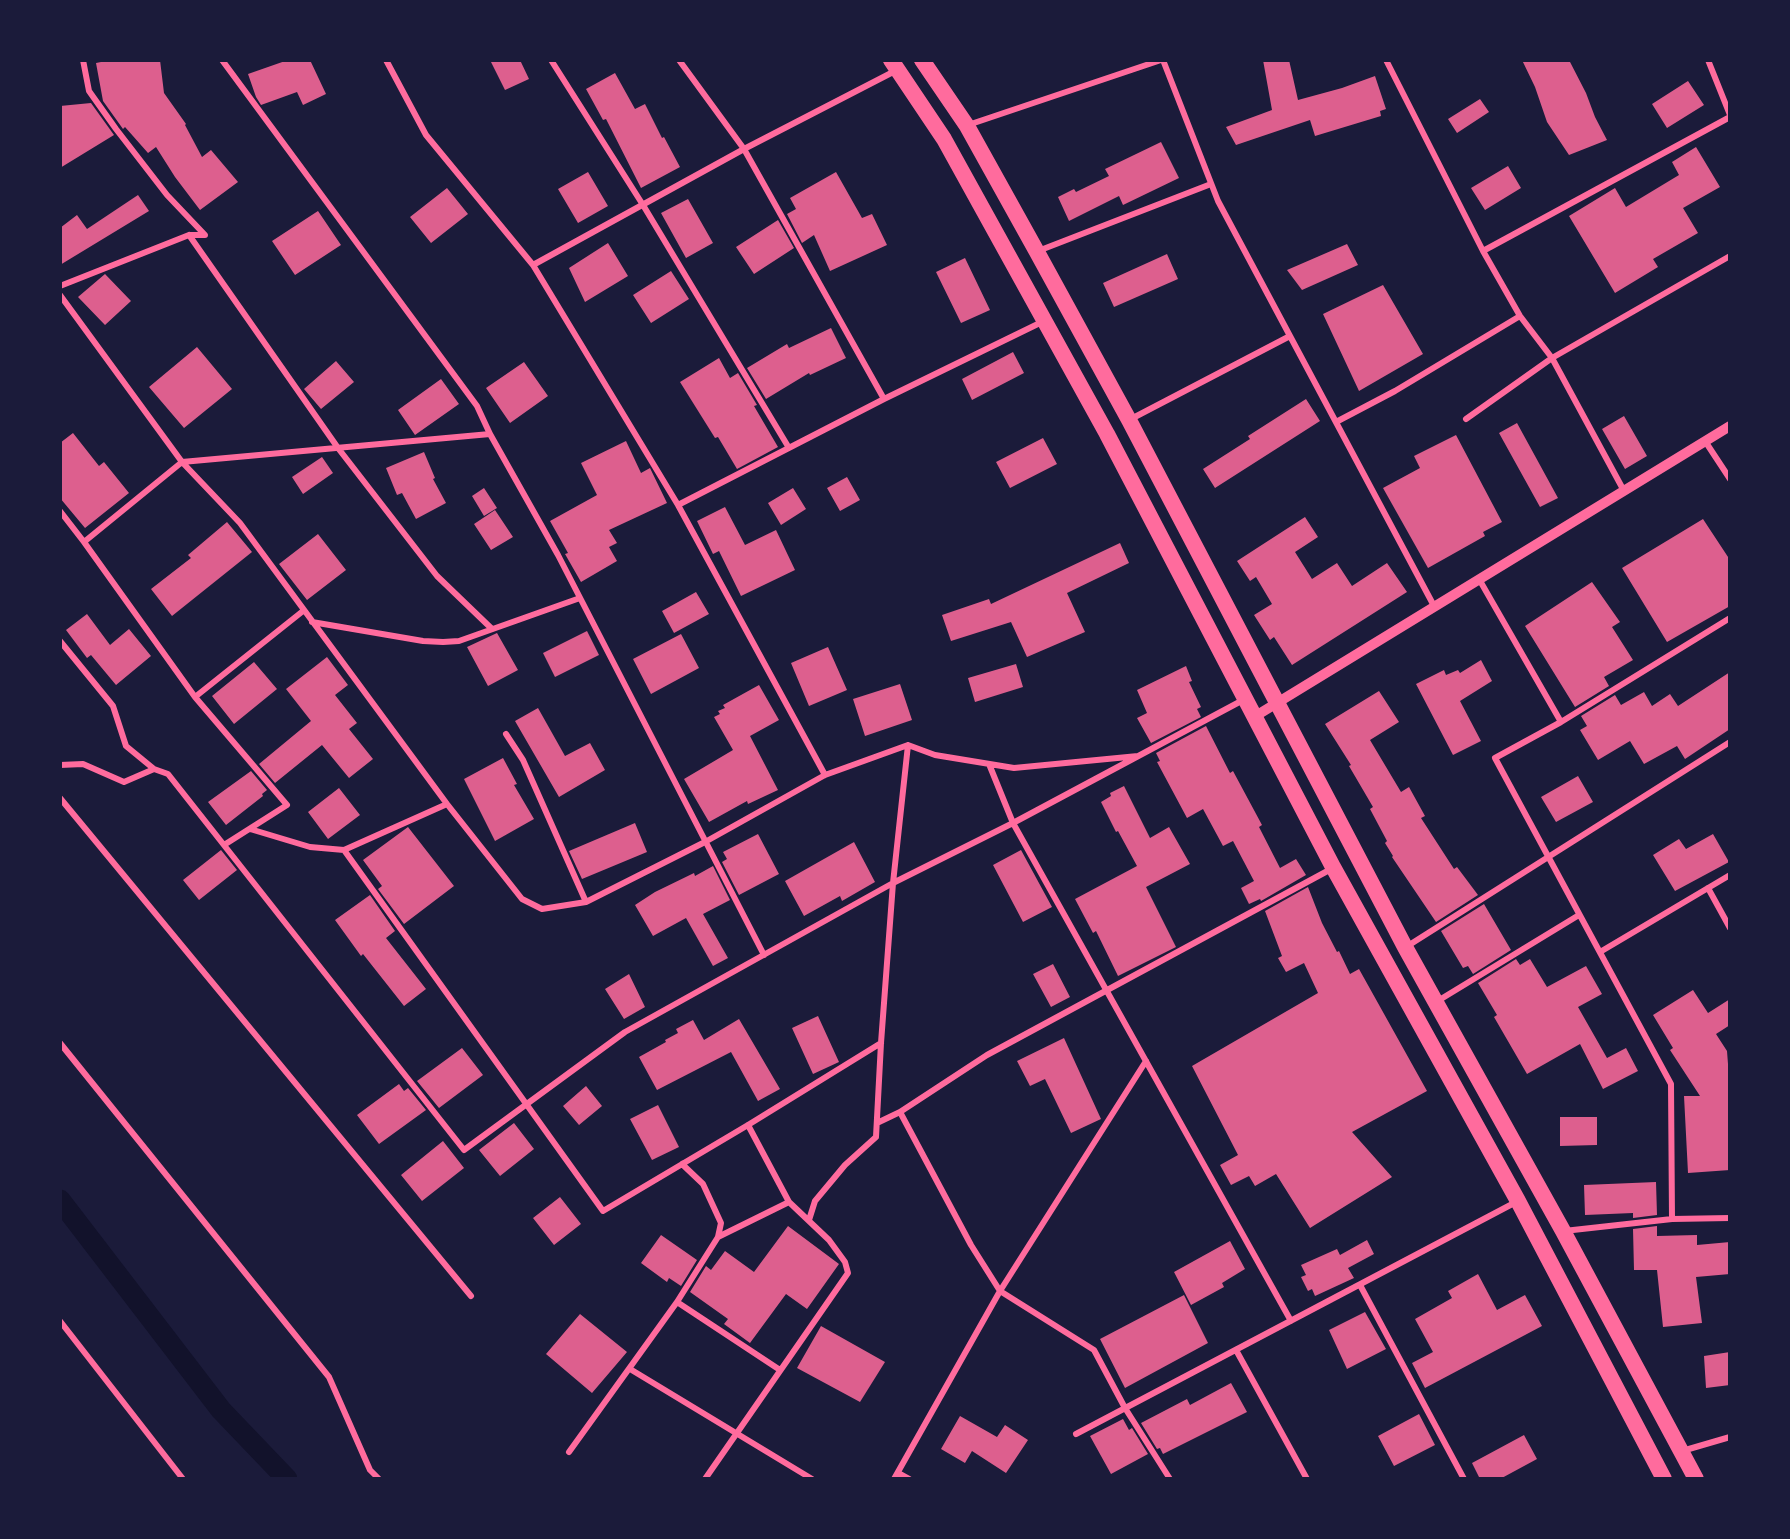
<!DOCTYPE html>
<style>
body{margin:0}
#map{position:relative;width:1790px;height:1539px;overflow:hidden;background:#1b1b3a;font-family:"Sofia Sans Condensed",sans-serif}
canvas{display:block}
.frame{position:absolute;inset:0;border:62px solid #1b1b3a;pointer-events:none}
</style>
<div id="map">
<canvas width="1790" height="1539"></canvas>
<div class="frame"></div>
</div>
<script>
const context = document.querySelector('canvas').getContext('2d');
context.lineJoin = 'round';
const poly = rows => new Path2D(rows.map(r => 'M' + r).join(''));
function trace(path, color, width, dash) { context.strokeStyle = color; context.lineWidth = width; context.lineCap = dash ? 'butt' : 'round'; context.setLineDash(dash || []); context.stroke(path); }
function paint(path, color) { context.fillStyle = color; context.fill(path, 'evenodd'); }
trace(poly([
 [60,1200,221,1410,287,1479]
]), '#12122b', 21);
paint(poly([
 [111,60,115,60,115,62,160,60,164,93,186,124,185,125,202,157,211,150,238,182,200,210,175,177,156,147,148,153,125,127,123,129,103,101,96,63],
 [288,60,310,60,326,94,303,105,297,92,261,105,256,97,248,74],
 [490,60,520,60,529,79,505,90],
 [1263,60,1289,60,1298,100,1342,88,1375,76,1386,109,1380,111,1381,116,1315,136,1310,120,1236,145,1226,127,1272,110],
 [1522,60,1569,60,1586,93,1595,117,1607,140,1569,155,1547,122,1535,87],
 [615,73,635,109,645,104,662,138,664,137,680,167,641,188,606,119,603,120,586,89],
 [1688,81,1704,105,1667,128,1652,104],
 [1480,99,1489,112,1457,133,1448,119],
 [91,103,114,135,60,168,60,106],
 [1161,142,1179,178,1123,205,1119,196,1069,221,1058,197,1074,189,1076,192,1109,176,1105,169],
 [1696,147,1720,187,1683,208,1698,233,1653,259,1658,267,1615,293,1569,216,1615,188,1626,207,1679,175,1672,162],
 [1508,166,1521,188,1485,210,1471,188],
 [588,172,608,206,578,223,558,189],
 [836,172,862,218,872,214,887,245,830,271,814,235,802,243,787,214,796,209,790,198],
 [447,188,468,214,431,243,410,217],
 [138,195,149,211,60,265,60,228,77,215,87,229],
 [688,199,713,243,686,258,661,213],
 [318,211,341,245,295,275,272,241],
 [778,220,794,248,754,274,736,247],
 [608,243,628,276,585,302,569,268],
 [1347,244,1358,265,1302,290,1287,270],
 [1167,254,1178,279,1114,307,1103,283],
 [965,258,990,310,961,323,936,272],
 [671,271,689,299,651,323,633,295],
 [105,274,131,301,105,325,78,297],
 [1383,285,1423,354,1359,391,1323,314],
 [831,328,846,358,810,375,809,373,766,399,747,368,787,344,789,348],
 [197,347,232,389,184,428,149,387],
 [1013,352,1024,373,972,400,962,379],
 [719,358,730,378,738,373,757,405,754,406,778,447,737,469,718,437,715,438,680,382],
 [336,361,354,382,321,409,304,389],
 [524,362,548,396,510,423,486,388],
 [441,379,459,404,415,435,398,410],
 [1306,399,1320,421,1215,488,1203,469,1250,439,1248,436],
 [1624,416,1647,456,1625,469,1602,429],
 [1517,423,1558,498,1540,507,1499,433],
 [73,433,99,466,104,462,129,493,85,528,60,498,60,443],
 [1456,435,1502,522,1483,532,1485,536,1428,568,1383,488,1420,468,1414,456],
 [1043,438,1057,464,1010,488,996,462],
 [626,441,641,473,650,468,667,503,609,530,617,543,609,547,617,561,581,582,565,554,568,553,550,521,597,495,581,463],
 [424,452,435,478,433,479,446,503,416,519,402,493,397,495,386,468],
 [322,457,333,473,303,494,292,477],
 [847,477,860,500,840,511,827,488],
 [484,488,497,508,484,516,472,496],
 [793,488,806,509,781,525,768,503],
 [725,507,745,545,776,530,795,570,741,596,719,551,713,554,697,521],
 [495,510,513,537,491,550,474,524],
 [1305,517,1318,537,1295,552,1312,579,1337,563,1352,586,1387,563,1407,592,1292,665,1274,637,1270,640,1254,615,1272,604,1256,577,1250,581,1237,561],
 [1703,519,1730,560,1730,606,1667,642,1622,568],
 [227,522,252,552,172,616,151,589,191,558,188,555],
 [318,534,346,570,307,600,279,564],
 [1120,543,1129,563,1067,593,1085,632,1027,657,1011,622,951,641,942,615,989,599,991,604],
 [1592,582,1620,622,1612,627,1633,660,1604,677,1609,686,1575,707,1525,626],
 [696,592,709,614,674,633,662,611],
 [87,614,110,645,129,629,151,656,116,685,91,655,87,658,66,630],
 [587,631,599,655,555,677,543,653],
 [497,633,518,670,488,686,467,647],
 [681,634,699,668,651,694,633,659],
 [828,647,847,690,809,706,791,663],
 [327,657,348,685,335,695,357,723,349,729,373,759,349,778,322,745,275,783,259,764,311,721,286,689],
 [1481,660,1492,681,1460,701,1481,741,1453,755,1416,684,1444,670,1446,675,1458,670,1460,673],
 [254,662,277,689,234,724,212,696],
 [1016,664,1023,687,975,702,968,678],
 [1186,666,1192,681,1189,682,1201,707,1197,709,1201,717,1151,743,1137,718,1147,713,1137,690],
 [1730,672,1730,729,1685,759,1677,746,1644,764,1630,741,1598,760,1580,730,1587,726,1581,716,1615,695,1621,705,1644,692,1652,706,1670,694,1678,706],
 [900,684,912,720,865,736,853,699],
 [759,685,779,720,750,736,778,790,748,804,747,801,709,822,684,779,733,750,714,717,720,714,718,711,725,708,723,705],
 [1379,691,1399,722,1370,740,1401,792,1409,787,1425,816,1421,818,1454,869,1457,867,1478,895,1436,922,1392,857,1393,856,1385,843,1387,841,1370,809,1373,807,1349,766,1351,765,1325,724],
 [538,708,565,756,590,743,605,770,559,797,515,721],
 [1206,726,1230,773,1233,771,1262,825,1259,827,1280,868,1296,859,1306,875,1261,901,1260,899,1249,904,1241,888,1254,881,1233,841,1223,846,1203,809,1187,818,1157,762,1160,761,1156,753],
 [503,758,517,784,514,785,534,819,495,841,464,779],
 [251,771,267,790,262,794,263,796,226,825,208,802],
 [1578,776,1593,802,1556,822,1541,797],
 [1124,786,1150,838,1169,827,1190,864,1146,887,1176,947,1118,976,1096,931,1093,933,1075,899,1137,866,1118,831,1116,832,1101,802,1111,796,1110,793],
 [339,788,360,815,328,839,308,812],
 [635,823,647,852,582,879,569,851],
 [408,827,454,886,404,924,378,889,382,886,363,860],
 [758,834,779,874,739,895,722,862,727,859,723,852],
 [1713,834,1729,862,1675,891,1653,855,1679,839,1686,849],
 [854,842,875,882,842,901,840,896,804,916,785,881],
 [221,850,237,870,199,900,183,880],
 [1021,850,1052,907,1023,922,993,865],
 [713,866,730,900,703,914,728,958,713,966,686,918,653,936,635,905,655,892,694,873,695,876],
 [1308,887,1322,923,1337,952,1339,951,1350,974,1359,969,1427,1091,1352,1132,1392,1177,1310,1228,1276,1174,1255,1186,1249,1176,1231,1185,1220,1165,1238,1155,1192,1066,1318,993,1304,963,1286,972,1278,958,1282,956,1265,911],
 [370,895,395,931,386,938,426,989,404,1006,363,954,361,956,335,920],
 [1484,904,1511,950,1473,974,1468,966,1463,968,1441,931],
 [1516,959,1520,965,1530,959,1547,987,1586,966,1602,994,1578,1007,1607,1058,1626,1048,1638,1071,1603,1089,1580,1044,1527,1074,1494,1017,1497,1015,1478,983],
 [1053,964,1070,997,1051,1007,1033,974],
 [629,974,645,1007,624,1019,605,989],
 [1693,990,1708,1013,1730,999,1730,1025,1716,1034,1727,1051,1730,1090,1730,1170,1688,1173,1684,1096,1700,1096,1670,1050,1673,1048,1653,1015],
 [818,1016,839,1062,813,1074,792,1028],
 [739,1019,780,1089,758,1101,731,1052,657,1090,639,1057,666,1042,665,1040,678,1033,676,1029,693,1020,704,1040],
 [1064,1038,1101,1119,1071,1133,1045,1079,1030,1086,1017,1061],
 [462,1048,483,1075,439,1108,417,1081],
 [399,1084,404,1091,408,1088,426,1110,379,1144,357,1115],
 [586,1086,602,1106,579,1125,563,1106],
 [658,1105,679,1147,652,1160,630,1119],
 [1560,1117,1597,1117,1597,1145,1560,1146],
 [514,1123,534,1149,500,1176,479,1150],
 [443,1141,464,1168,422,1201,401,1175],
 [1656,1182,1657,1215,1633,1218,1633,1213,1585,1215,1584,1185],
 [560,1197,581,1224,554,1245,533,1218],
 [788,1226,839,1264,807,1309,786,1294,750,1343,724,1324,728,1319,690,1292,706,1266,711,1270,725,1251,754,1272],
 [1657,1226,1657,1236,1697,1235,1697,1245,1730,1242,1730,1274,1696,1277,1702,1323,1663,1327,1657,1270,1634,1270,1633,1229],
 [661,1235,697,1260,681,1286,669,1278,667,1282,641,1263],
 [1367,1240,1374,1254,1348,1268,1354,1278,1315,1296,1312,1289,1308,1291,1301,1277,1306,1275,1301,1265,1337,1249,1340,1255],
 [1230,1241,1245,1269,1222,1283,1224,1287,1191,1305,1174,1272],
 [1478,1274,1497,1310,1525,1295,1542,1326,1425,1388,1412,1363,1433,1352,1415,1319,1452,1298,1448,1291],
 [1184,1295,1208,1343,1125,1388,1100,1339],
 [1365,1312,1386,1349,1347,1369,1329,1330],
 [580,1314,627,1352,592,1393,546,1354],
 [821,1326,885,1362,860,1402,797,1368],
 [1730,1352,1730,1385,1706,1388,1704,1356],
 [1231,1383,1247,1412,1163,1454,1160,1448,1157,1449,1141,1423,1187,1399,1190,1405],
 [1419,1414,1435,1445,1394,1466,1378,1436],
 [960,1416,997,1437,1005,1425,1028,1440,1006,1473,972,1451,965,1463,941,1449],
 [1123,1419,1129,1430,1132,1428,1148,1454,1111,1474,1090,1436],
 [1524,1435,1537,1459,1500,1479,1480,1479,1472,1463]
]), '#dd5f8e');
trace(poly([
 [222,60,477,406,490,434,558,555,764,955],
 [386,60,426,135,533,265,678,505,825,775],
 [551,60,643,205,789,448],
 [679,60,744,149,884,399],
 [1163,60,1218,201,1434,606],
 [1386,60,1483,251,1520,316,1552,358,1624,491],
 [1708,60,1730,115],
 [968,125,1161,60],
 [189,235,338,448,437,576,491,628],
 [1038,251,1211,184],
 [1483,251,1730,117],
 [533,265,744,149,897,70],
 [60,286,189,235,205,235,167,195,116,129,89,91,83,60],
 [60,295,182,462,84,542,195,697,287,805,224,845],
 [1466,419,1552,358,1730,256],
 [1129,420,1290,336],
 [1336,422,1395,391,1520,316],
 [1705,441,1730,479],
 [182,462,240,523,447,804,522,899,542,909,586,902,705,842,825,775,908,745,893,883,881,1043,876,1137,845,1165,815,1201,809,1220],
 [182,462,490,434],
 [678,505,884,399,1044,321],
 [60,511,84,542],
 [1479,579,1561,722],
 [312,622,423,641,443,642,459,641,580,598],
 [60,641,113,706,126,746,154,769],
 [195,697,303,611],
 [506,734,523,760,586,902],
 [908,745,935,755,1014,768,1138,756],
 [989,764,1013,823,1291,1321],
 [60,765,83,764,124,782,154,769,168,774,464,1150,625,1032,893,883,1013,823,1245,699],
 [60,798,471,1296],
 [250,829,310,847,344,850,447,804],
 [344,850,603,1211,748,1125,881,1043],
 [1708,888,1730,928],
 [1406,947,1730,742],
 [1600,952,1730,875],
 [1436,1002,1579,915],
 [60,1043,329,1377,370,1470,379,1479],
 [900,1112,971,1245,1000,1291,1094,1350,1125,1408,1170,1479],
 [877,1123,900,1112,987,1055,1333,868],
 [1672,1219,1671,1084,1495,758,1561,722,1730,618],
 [1564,1231,1672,1219,1730,1218],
 [718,1237,789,1202],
 [1360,1285,1464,1479],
 [677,1302,780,1370],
 [60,1321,183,1479],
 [1236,1350,1307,1479],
 [630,1369,812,1479],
 [1076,1434,1518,1201],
 [1682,1451,1730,1437],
 [569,1452,677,1302,718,1237,721,1223,703,1184,682,1164],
 [898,1473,909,1479],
 [705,1479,848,1273,845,1262,829,1240,789,1202,748,1125],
 [894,1479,1000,1291,1146,1061]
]), '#ff6b9d', 6);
trace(poly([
 [1254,717,1730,426]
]), '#ff6b9d', 10);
trace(poly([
 [891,60,944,139,1107,434,1333,867,1518,1201,1664,1479],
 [922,60,967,126,1037,252,1129,420,1405,947,1563,1231,1696,1479]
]), '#ff6b9d', 16);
</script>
